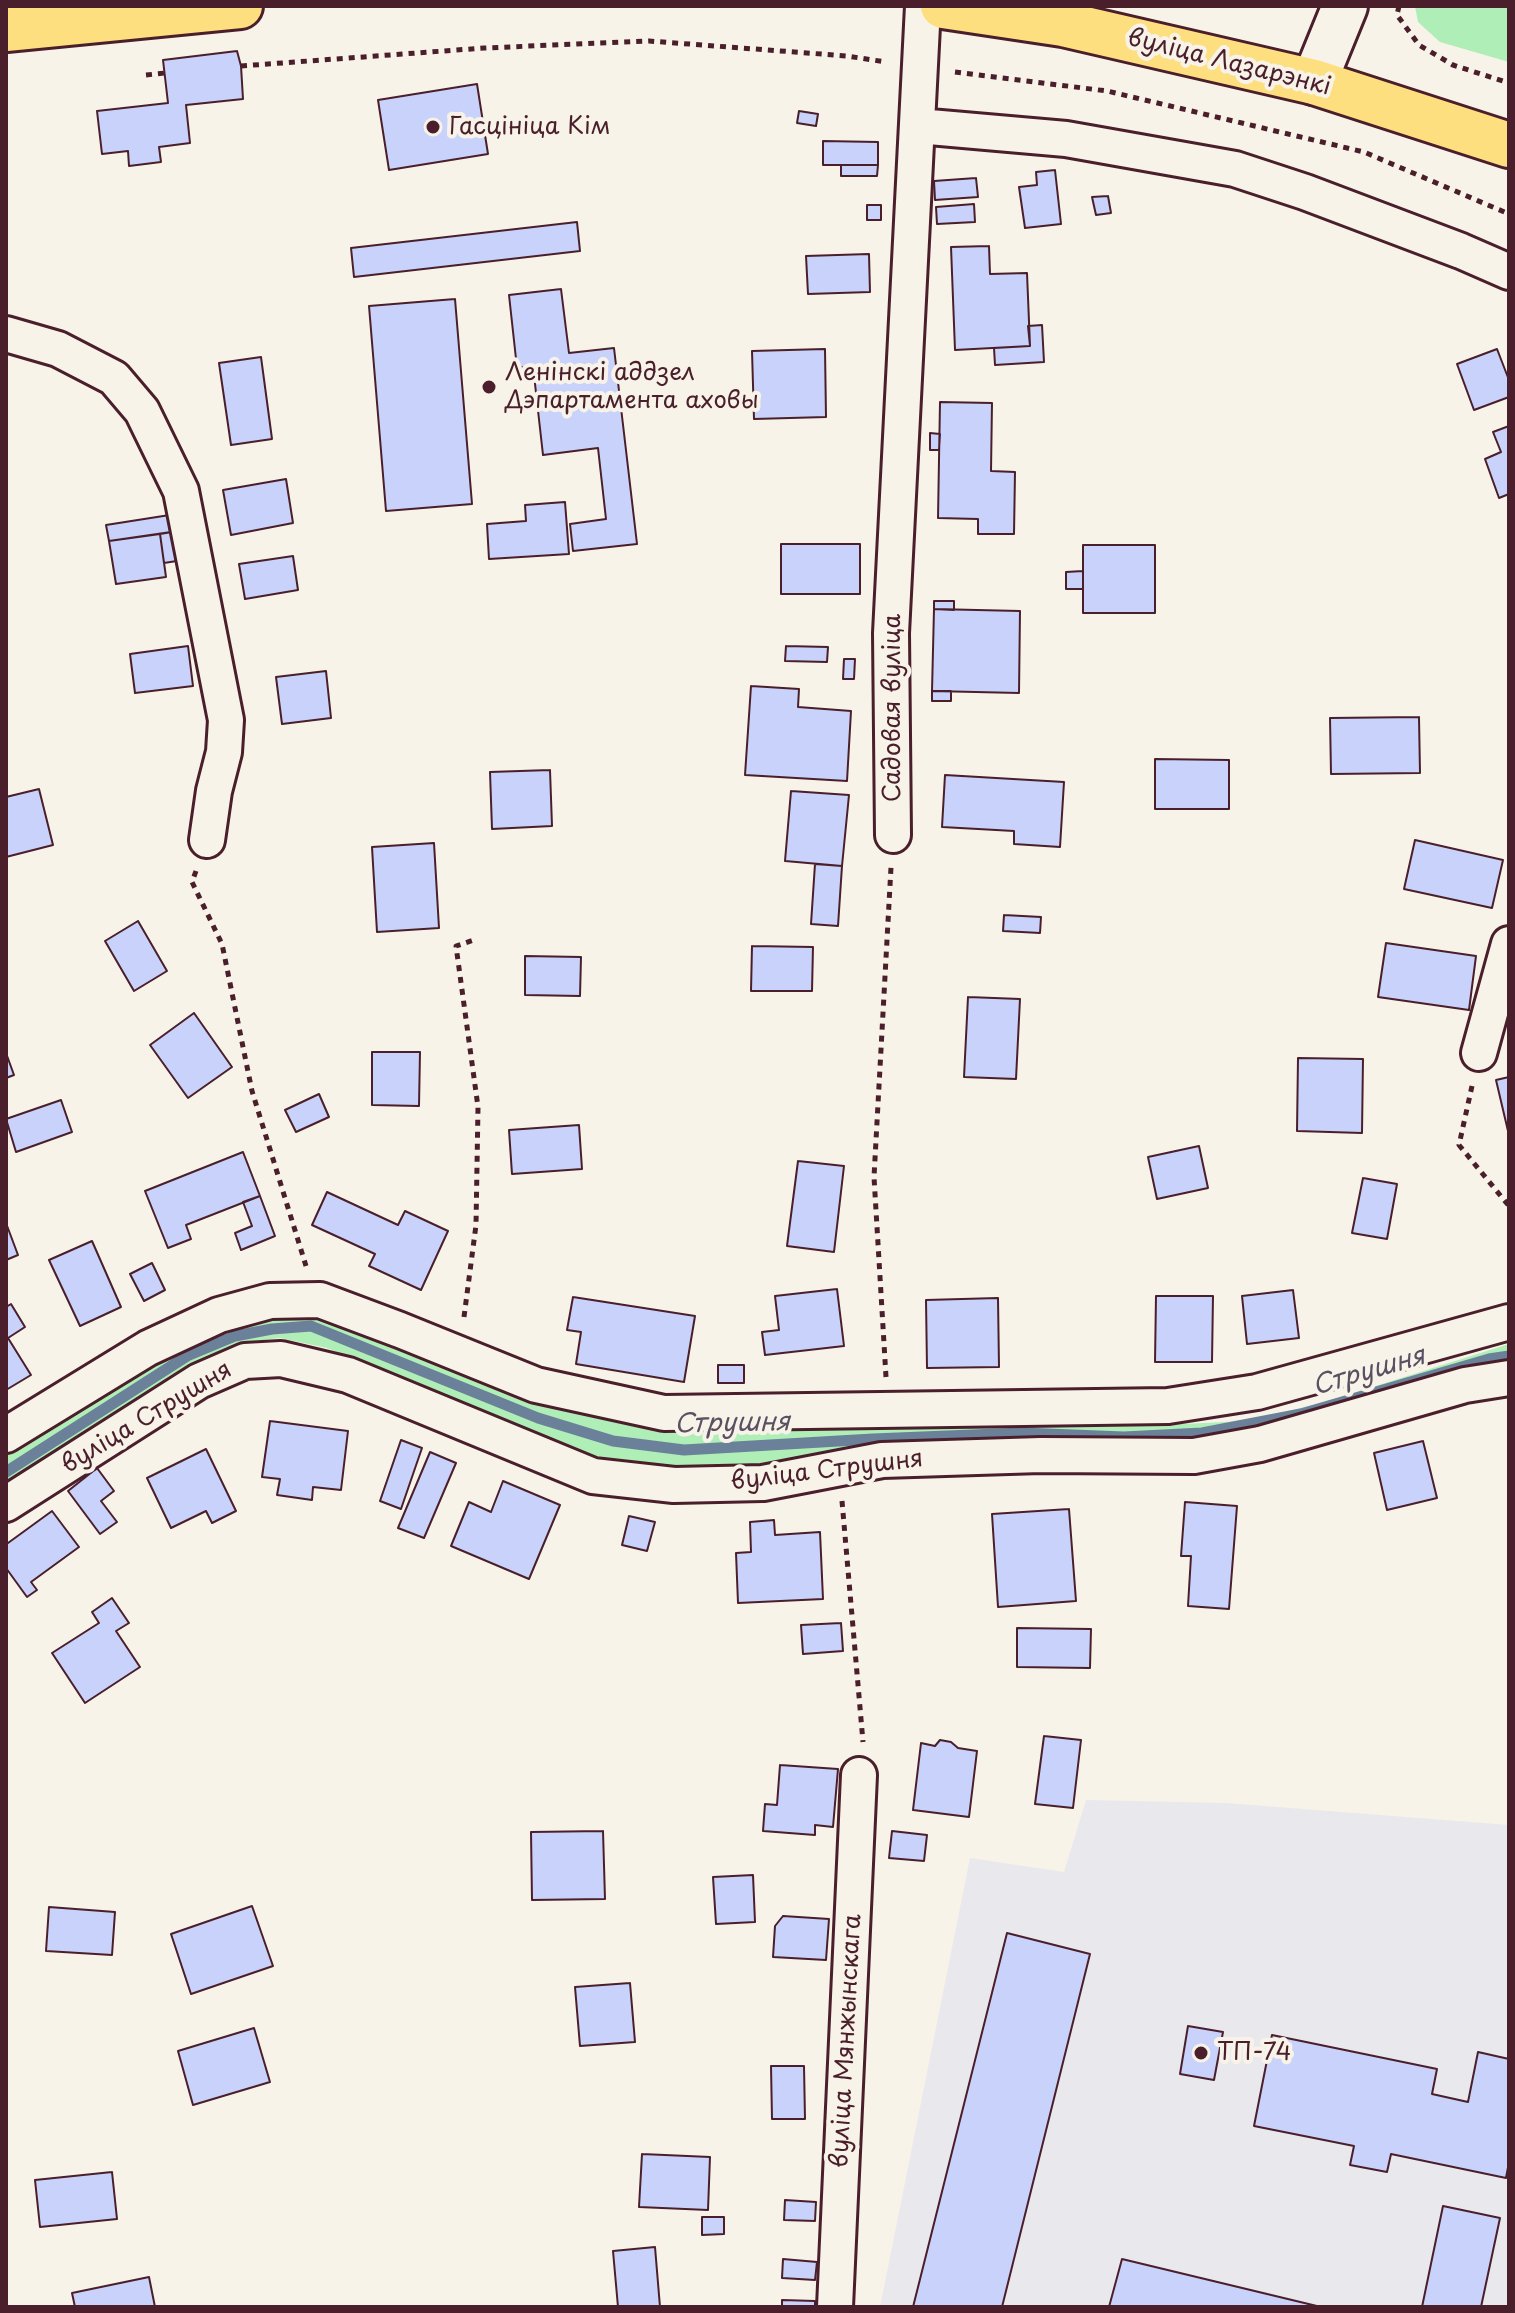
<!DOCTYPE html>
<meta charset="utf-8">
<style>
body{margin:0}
#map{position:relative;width:1515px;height:2313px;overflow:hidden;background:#f7f3e8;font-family:"Playpen Sans",sans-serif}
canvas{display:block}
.frame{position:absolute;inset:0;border:8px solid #4a1f2b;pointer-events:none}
</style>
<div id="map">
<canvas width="1515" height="2313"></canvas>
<div class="frame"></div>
</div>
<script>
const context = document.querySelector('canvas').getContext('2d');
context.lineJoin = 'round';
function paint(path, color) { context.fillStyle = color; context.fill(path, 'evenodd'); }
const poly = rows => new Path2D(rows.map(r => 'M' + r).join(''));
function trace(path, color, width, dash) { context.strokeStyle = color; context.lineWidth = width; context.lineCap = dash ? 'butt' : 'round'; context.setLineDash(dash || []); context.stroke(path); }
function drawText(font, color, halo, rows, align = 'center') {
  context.font = font + ' "Playpen Sans",sans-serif'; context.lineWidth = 8; context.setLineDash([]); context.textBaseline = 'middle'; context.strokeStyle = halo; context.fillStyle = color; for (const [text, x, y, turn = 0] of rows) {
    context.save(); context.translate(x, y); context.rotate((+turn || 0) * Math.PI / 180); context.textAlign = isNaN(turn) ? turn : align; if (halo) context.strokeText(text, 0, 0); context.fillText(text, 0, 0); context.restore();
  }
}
paint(poly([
 [1086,1800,1226,1803,1509,1825,1509,2307,880,2307,970,1858,1064,1872]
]), '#e9e9ed');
paint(poly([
 [1415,6,1509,6,1509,62,1440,42,1418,22],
 [273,1312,302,1313,461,1370,627,1420,692,1430,884,1428,1092,1420,1182,1424,1247,1421,1325,1402,1509,1344,1509,1362,1283,1423,1205,1439,895,1448,759,1464,663,1467,603,1462,566,1448,462,1403,327,1348,280,1338,246,1342,192,1364,6,1482,6,1451,136,1370,206,1334]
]), '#afeeb6');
trace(poly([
 [6,1472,187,1356,235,1336,272,1329,311,1326,538,1418,613,1441,684,1450,873,1439,1022,1433,1124,1437,1202,1433,1301,1414,1489,1359,1509,1356]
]), '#6b8199', 11);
const building = poly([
 [237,51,241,66,243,99,186,105,190,143,159,147,161,162,129,166,128,151,102,154,97,111,168,103,163,60,237,51],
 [477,84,488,154,389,170,378,100,477,84],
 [799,111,818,114,816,126,797,123,799,111],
 [823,141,878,142,878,165,823,165,823,141],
 [841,165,878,165,877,176,841,176,841,165],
 [1055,170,1061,224,1025,228,1019,187,1037,185,1036,172,1055,170],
 [976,178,978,197,935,200,934,181,976,178],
 [1108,196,1111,213,1096,215,1092,197,1108,196],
 [974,204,975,222,937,224,936,207,974,204],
 [867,205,881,205,881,220,867,220,867,205],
 [577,222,580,251,354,277,351,248,577,222],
 [989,246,990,274,1027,273,1030,346,955,350,951,247,989,246],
 [869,254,870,292,808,294,806,256,869,254],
 [561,289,569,353,614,348,637,544,573,551,570,524,606,519,598,448,543,455,533,366,517,368,509,295,561,289],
 [455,299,472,504,386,511,369,306,455,299],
 [1042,325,1044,362,995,365,994,348,1030,346,1028,326,1042,325],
 [825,349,826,417,754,419,752,351,825,349],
 [1497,349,1509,380,1509,397,1474,410,1457,364,1497,349],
 [261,357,272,439,231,445,219,363,261,357],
 [940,402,992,403,991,471,1015,472,1014,534,978,534,978,519,938,518,940,402],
 [1509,426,1509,494,1499,498,1485,459,1501,452,1493,432,1509,426],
 [930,433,940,434,939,450,930,450,930,433],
 [286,479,293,523,231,535,223,490,286,479],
 [565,502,569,554,489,559,487,524,526,521,525,505,565,502],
 [176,514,178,531,109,541,106,525,176,514],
 [178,531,183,560,164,563,160,534,178,531],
 [160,534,166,577,116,584,109,541,160,534],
 [781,544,860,544,860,594,781,594,781,544],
 [1083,545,1155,545,1155,613,1083,613,1083,545],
 [293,556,298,590,245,599,239,564,293,556],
 [1083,571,1083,589,1066,589,1066,572,1083,571],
 [934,601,954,601,954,610,934,609,934,601],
 [934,609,1020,611,1019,693,932,691,934,609],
 [188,646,193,686,135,693,130,654,188,646],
 [786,646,828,647,827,662,785,661,786,646],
 [844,659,855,659,854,679,843,679,844,659],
 [326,671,331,718,282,724,276,677,326,671],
 [751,686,799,689,798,707,851,711,847,781,745,775,751,686],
 [932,691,951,691,951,701,932,701,932,691],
 [1419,717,1420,773,1331,774,1330,718,1419,717],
 [1155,759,1229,760,1229,809,1155,809,1155,759],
 [550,770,552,826,492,829,490,772,550,770],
 [945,775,1064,782,1060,847,1014,844,1014,831,942,827,945,775],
 [39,789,53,845,6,857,6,797,39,789],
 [791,791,849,795,842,866,785,861,791,791],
 [1415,840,1503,860,1492,908,1404,889,1415,840],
 [434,843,439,928,377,932,372,847,434,843],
 [815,864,842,866,838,926,811,924,815,864],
 [1004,915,1041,917,1040,933,1003,931,1004,915],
 [138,921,167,971,134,991,105,941,138,921],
 [1386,943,1476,956,1469,1010,1378,997,1386,943],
 [752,946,813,947,812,991,751,991,752,946],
 [525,956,581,957,580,996,525,995,525,956],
 [968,997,1020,999,1016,1079,964,1077,968,997],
 [194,1013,232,1067,188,1098,150,1045,194,1013],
 [372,1052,420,1052,419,1106,372,1105,372,1052],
 [6,1053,14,1075,6,1078,6,1053],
 [1298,1058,1363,1059,1362,1133,1297,1131,1298,1058],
 [1509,1077,1509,1131,1508,1131,1496,1080,1509,1077],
 [319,1094,329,1117,296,1132,285,1110,319,1094],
 [61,1100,72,1132,16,1152,6,1119,61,1100],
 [579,1125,582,1169,512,1174,509,1130,579,1125],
 [1199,1146,1208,1188,1157,1199,1148,1157,1199,1146],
 [243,1152,260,1196,186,1225,191,1239,168,1248,145,1191,243,1152],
 [798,1161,844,1166,834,1252,787,1246,798,1161],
 [1363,1178,1397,1184,1387,1239,1352,1233,1363,1178],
 [327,1192,398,1225,405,1211,448,1231,421,1290,369,1266,375,1254,312,1225,327,1192],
 [260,1196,275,1236,241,1250,235,1233,252,1226,243,1202,260,1196],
 [6,1223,18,1255,6,1260,6,1223],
 [92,1241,121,1307,80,1326,49,1260,92,1241],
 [152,1263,165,1290,144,1301,130,1274,152,1263],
 [837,1289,844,1346,765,1355,762,1332,779,1330,775,1296,837,1289],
 [1293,1290,1299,1338,1247,1344,1242,1296,1293,1290],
 [1156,1296,1213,1296,1212,1362,1155,1362,1156,1296],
 [573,1297,695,1316,684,1382,576,1364,581,1332,567,1330,573,1297],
 [998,1298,999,1367,927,1368,926,1300,998,1298],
 [11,1304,25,1327,8,1338,31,1375,6,1390,6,1307,11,1304],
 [718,1365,744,1365,744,1383,718,1383,718,1365],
 [270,1421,348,1431,341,1490,313,1487,312,1500,277,1495,280,1479,262,1477,270,1421],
 [401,1440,422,1448,401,1509,380,1501,401,1440],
 [1423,1441,1437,1498,1387,1510,1374,1453,1423,1441],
 [206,1449,236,1511,212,1523,206,1511,171,1528,147,1478,206,1449],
 [430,1452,456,1463,424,1538,398,1528,430,1452],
 [97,1468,114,1491,101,1501,117,1522,100,1534,68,1491,97,1468],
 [503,1481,560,1505,529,1579,451,1546,469,1502,491,1512,503,1481],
 [1185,1502,1237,1506,1229,1609,1188,1606,1191,1556,1181,1556,1185,1502],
 [1069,1509,1076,1601,998,1607,992,1514,1069,1509],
 [52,1511,79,1547,31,1582,37,1590,27,1597,6,1568,6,1541,8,1543,52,1511],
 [629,1516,655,1522,647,1551,622,1545,629,1516],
 [774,1520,775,1535,820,1532,823,1599,738,1603,736,1553,751,1552,750,1522,774,1520],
 [112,1598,129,1623,116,1631,140,1667,85,1703,52,1653,99,1623,92,1612,112,1598],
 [841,1623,843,1651,803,1654,801,1625,841,1623],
 [1017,1628,1091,1629,1090,1668,1017,1667,1017,1628],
 [1044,1736,1081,1740,1073,1808,1035,1804,1044,1736],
 [940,1740,951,1742,958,1748,977,1751,969,1817,913,1810,921,1743,935,1746,940,1740],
 [780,1765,838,1769,833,1827,815,1825,815,1835,763,1831,765,1804,777,1805,780,1765],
 [603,1831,605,1899,532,1900,531,1832,603,1831],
 [892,1831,927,1835,924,1861,889,1858,892,1831],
 [753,1875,755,1922,716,1924,713,1877,753,1875],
 [252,1906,273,1966,191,1994,171,1934,252,1906],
 [49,1907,115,1912,112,1955,46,1951,49,1907],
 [783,1916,829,1919,826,1960,773,1957,775,1926,783,1916],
 [1007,1933,1090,1954,1002,2307,913,2307,1007,1933],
 [630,1983,635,2042,580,2046,575,1987,630,1983],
 [1188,2026,1223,2032,1214,2080,1180,2074,1188,2026],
 [254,2028,270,2082,193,2105,178,2051,254,2028],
 [1272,2035,1437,2069,1432,2094,1468,2102,1478,2052,1509,2059,1509,2162,1506,2178,1391,2154,1387,2172,1350,2165,1354,2146,1254,2126,1272,2035],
 [771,2066,804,2066,805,2119,772,2119,771,2066],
 [642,2154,710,2157,708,2210,639,2207,642,2154],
 [112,2172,117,2219,40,2227,35,2180,112,2172],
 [785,2200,816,2202,815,2221,784,2220,785,2200],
 [1443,2206,1500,2218,1481,2307,1422,2307,1443,2206],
 [702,2217,724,2217,724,2234,702,2235,702,2217],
 [655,2247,660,2307,618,2307,613,2251,655,2247],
 [783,2259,817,2262,815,2280,782,2278,783,2259],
 [1122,2259,1321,2307,1109,2307,1122,2259],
 [149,2277,155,2307,75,2307,72,2293,149,2277],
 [782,2300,815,2301,815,2307,782,2307,782,2300]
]);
paint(building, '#c9d2fa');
trace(building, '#4a1f2b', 2);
const street = poly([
 [918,126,1066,139,1235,169,1305,192,1461,251,1509,272],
 [6,334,58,349,114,378,142,411,181,491,226,720,224,752,214,791,207,840],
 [893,835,891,633,923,6],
 [1479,1053,1509,944],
 [6,1435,148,1348,219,1315,270,1301,320,1300,400,1330,536,1385,664,1413,1168,1406,1257,1392,1509,1322],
 [6,1504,199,1381,245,1361,281,1359,348,1375,593,1476,674,1485,763,1483,882,1460,1041,1455,1194,1456,1260,1444,1465,1385,1509,1378],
 [835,2307,859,1775]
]);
const secondary = poly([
 [1314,82,1345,6]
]);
const primary = poly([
 [943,6,1063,24,1314,82,1509,145],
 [6,29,240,6]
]);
trace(street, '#4a1f2b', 40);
trace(secondary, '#4a1f2b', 50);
trace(primary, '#4a1f2b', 50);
trace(poly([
 [1399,6,1397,15,1419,45,1453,65,1509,83],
 [241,66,484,48,649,41,847,56,886,62],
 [955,72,1107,91,1364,152,1509,214],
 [146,75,165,73],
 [196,871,192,882,222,944,252,1091,306,1266],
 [1472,1086,1459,1145,1509,1206],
 [464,1317,476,1225,478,1107,456,946,474,940],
 [886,1377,874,1177,891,867],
 [842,1501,863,1742]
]), '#4a1f2b', 5, [6, 6]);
trace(street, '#f7f3e8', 34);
trace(secondary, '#f7f3e8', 44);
trace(primary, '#fddf80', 44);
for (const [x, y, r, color] of [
 [433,127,8,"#4a1f2b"],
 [489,387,8,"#4a1f2b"],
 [1201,2053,8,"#4a1f2b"]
]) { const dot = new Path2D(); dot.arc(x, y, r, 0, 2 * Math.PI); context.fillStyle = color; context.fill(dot); trace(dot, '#f7f3e8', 3); }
drawText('24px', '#4a1f2b', '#f7f3e8', [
 ["вуліца Лазарэнкі",1229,63,14],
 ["Садовая вуліца",893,708,-90],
 ["вуліца Струшня",147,1418,-31],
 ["вуліца Струшня",827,1471,-7],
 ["вуліца Мянжынскага",847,2041,-87]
]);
drawText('24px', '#4a1f2b', '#f7f3e8', [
 ["Гасцініца Кім",449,127],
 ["Ленінскі аддзел",505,373],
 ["Дэпартамента аховы",505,401],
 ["ТП-74",1217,2053]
], 'left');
drawText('italic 26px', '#5a5062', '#f7f3e8', [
 ["Струшня",1369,1372,-16],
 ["Струшня",732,1424,-1]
]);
</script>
